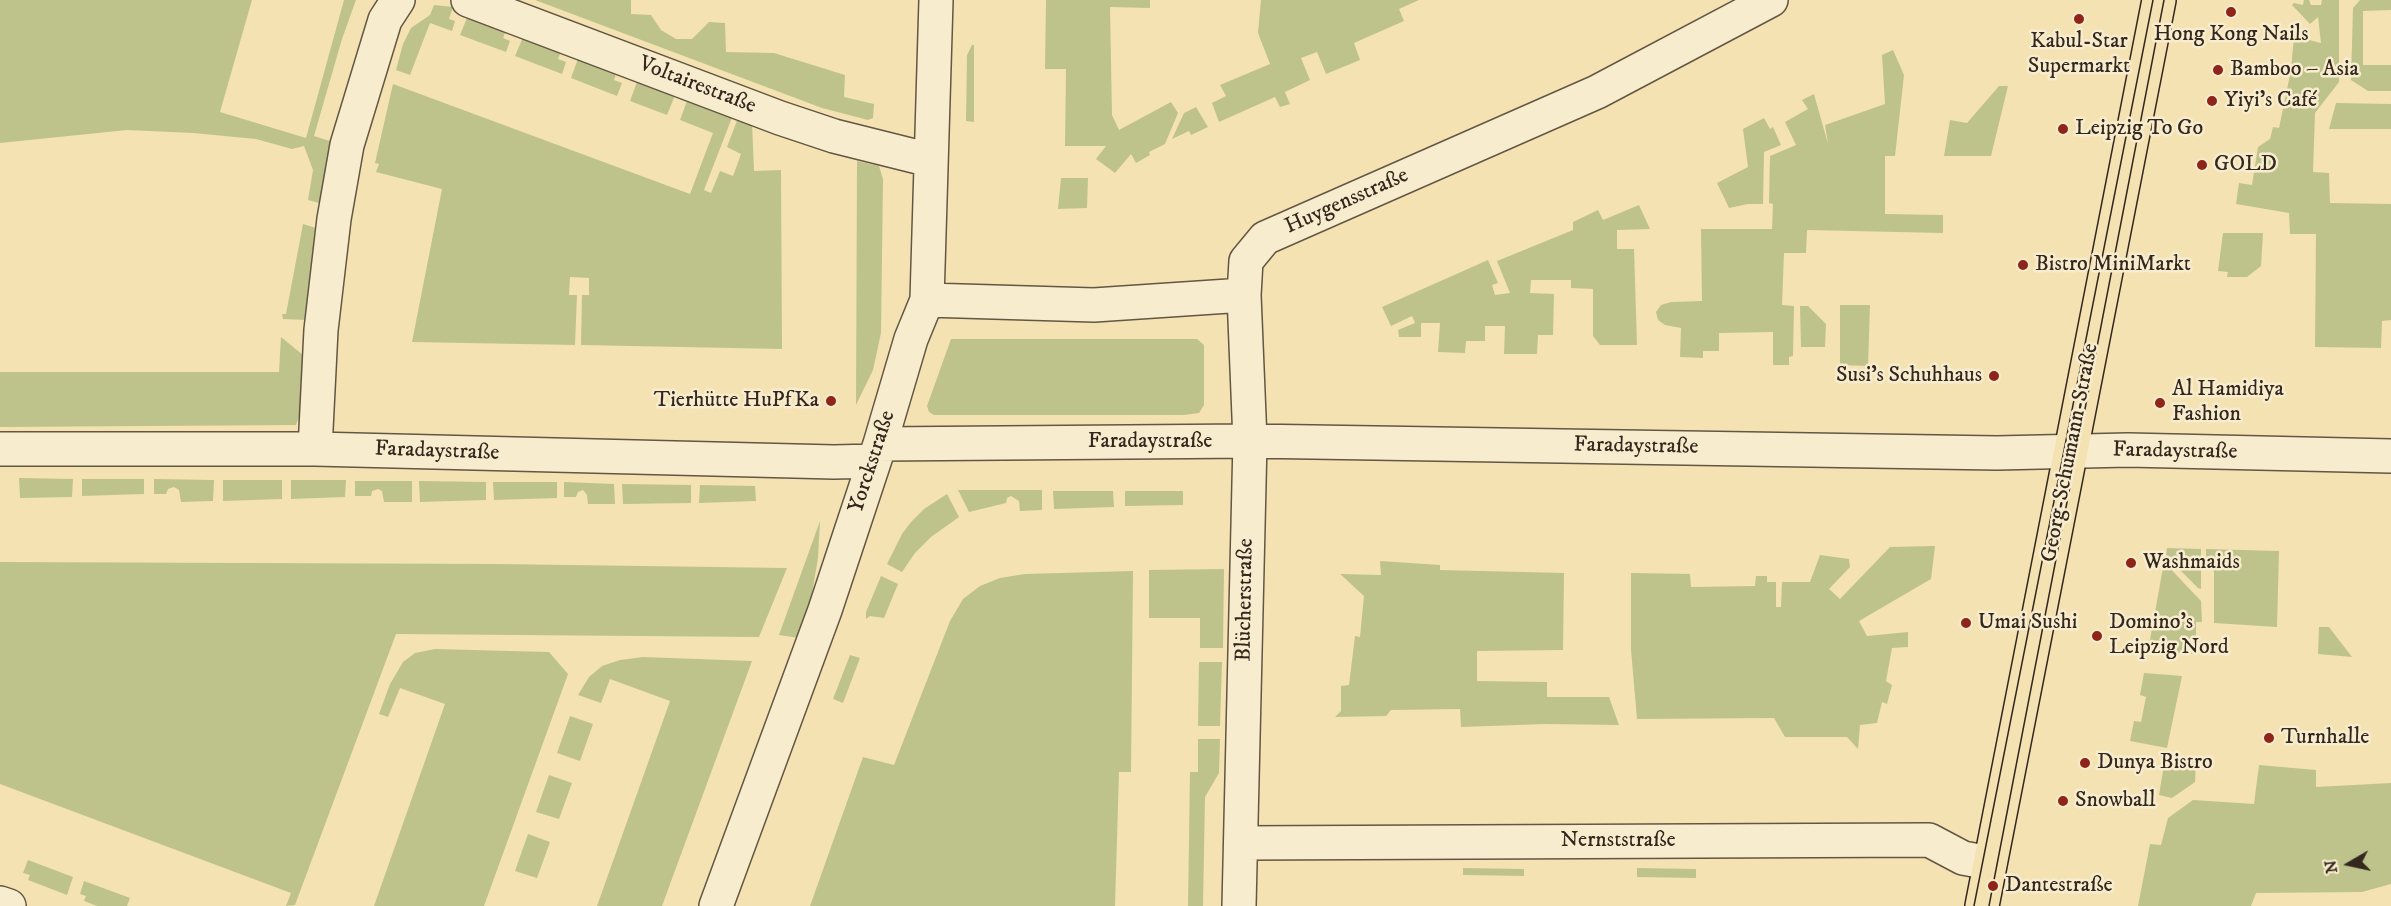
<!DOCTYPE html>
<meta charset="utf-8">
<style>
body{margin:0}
#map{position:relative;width:2391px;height:906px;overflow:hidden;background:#f4e2b3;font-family:"IM FELL DW Pica",serif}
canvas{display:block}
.north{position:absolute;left:2319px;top:834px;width:60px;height:60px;-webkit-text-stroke:4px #f8ecce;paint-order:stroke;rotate:261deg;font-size:16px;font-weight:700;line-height:24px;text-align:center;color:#33271e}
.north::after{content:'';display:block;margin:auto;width:21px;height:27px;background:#33271e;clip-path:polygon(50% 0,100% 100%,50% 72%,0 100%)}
</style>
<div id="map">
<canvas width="2391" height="906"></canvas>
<div class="north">N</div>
</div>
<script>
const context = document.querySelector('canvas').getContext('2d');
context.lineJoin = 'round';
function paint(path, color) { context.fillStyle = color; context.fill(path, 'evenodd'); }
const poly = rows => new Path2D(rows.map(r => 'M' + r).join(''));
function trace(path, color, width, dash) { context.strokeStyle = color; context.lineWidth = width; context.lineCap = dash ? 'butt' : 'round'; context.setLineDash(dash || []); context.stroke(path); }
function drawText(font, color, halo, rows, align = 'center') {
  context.font = font + ' "IM FELL DW Pica",serif'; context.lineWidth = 5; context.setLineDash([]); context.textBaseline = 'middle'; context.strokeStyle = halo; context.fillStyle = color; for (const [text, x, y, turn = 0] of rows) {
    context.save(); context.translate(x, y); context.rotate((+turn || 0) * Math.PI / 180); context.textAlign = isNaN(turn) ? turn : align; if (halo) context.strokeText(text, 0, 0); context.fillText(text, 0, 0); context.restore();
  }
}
paint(poly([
 [0,0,252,0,220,112,306,138,344,0,356,0,342,39,314,136,336,143,323,204,308,200,313,170,304,146,292,149,256,139,193,133,127,130,0,143],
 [535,0,631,0,631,14,651,15,661,30,676,39,692,39,709,22,725,23,726,52,774,53,845,75,844,97,874,104,873,118,868,120,822,108],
 [1046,0,1150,0,1150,8,1110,7,1112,115,1119,130,1171,102,1178,113,1165,144,1149,152,1150,155,1136,163,1131,154,1115,173,1096,159,1106,146,1065,146,1066,69,1045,69],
 [1261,0,1419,0,1399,9,1404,21,1354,43,1360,60,1326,74,1317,52,1301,58,1310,80,1285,92,1284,90,1290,104,1280,107,1275,97,1219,122,1212,103,1226,96,1220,85,1270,64,1258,33],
 [2304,0,2309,0,2311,5,2321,5,2322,0,2339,0,2339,82,2315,113,2313,172,2329,173,2330,203,2391,204,2391,129,2329,129,2336,103,2391,104,2391,320,2382,321,2381,348,2315,347,2316,234,2290,234,2289,213,2236,204,2239,183,2252,185,2258,147,2270,139,2273,127,2279,128,2291,70,2295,25,2309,40,2321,43,2318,17,2310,24,2292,5,2294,3,2303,5],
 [2360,0,2391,0,2391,10,2363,11,2363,65,2391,65,2391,91,2368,91,2351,80,2353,8],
 [434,5,453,7,449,19,455,21,452,31,430,23,410,75,396,70,403,44,411,28,430,15],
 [469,13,507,28,503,38,510,41,506,52,460,35],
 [524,35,562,49,558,59,566,62,562,74,515,56],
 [972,45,974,45,974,122,966,121,967,55],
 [1893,50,1904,75,1895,156,1885,156,1885,214,1943,215,1943,233,1807,230,1806,253,1784,253,1782,305,1794,306,1793,356,1789,357,1789,365,1773,365,1773,332,1719,333,1719,351,1703,351,1703,358,1680,357,1681,328,1665,325,1658,320,1656,312,1661,305,1671,302,1702,301,1701,229,1772,229,1773,204,1769,203,1770,156,1796,145,1785,122,1808,109,1802,100,1814,94,1828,144,1825,125,1885,104,1882,55],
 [579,56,617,71,614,80,622,83,617,96,571,78],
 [638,79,676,93,667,115,630,101],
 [393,84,690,194,713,133,680,120,688,98,733,115,704,190,711,193,720,171,733,176,741,154,727,147,738,118,752,123,754,171,781,170,782,349,581,345,582,295,589,295,589,278,570,277,569,295,577,295,575,345,412,342,442,189,376,172,379,164,375,163],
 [1999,86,2008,86,1991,156,1944,156,1950,120,1967,123],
 [1196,107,1208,127,1191,135,1189,131,1172,139,1184,113],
 [1764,118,1770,129,1773,127,1781,145,1764,152,1763,204,1748,204,1729,208,1717,183,1748,167,1743,129],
 [857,161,879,166,883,179,881,333,873,370,856,405],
 [1061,178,1088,178,1087,208,1058,209],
 [1639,205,1650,229,1617,230,1617,249,1634,249,1637,345,1600,345,1593,336,1593,289,1571,288,1571,280,1531,280,1530,293,1554,294,1553,335,1538,335,1537,354,1504,354,1505,326,1485,326,1485,341,1466,341,1465,353,1438,352,1440,323,1421,323,1421,337,1399,337,1398,330,1415,323,1412,316,1391,326,1382,307,1488,260,1498,283,1492,285,1495,295,1510,293,1497,261,1573,230,1573,222,1598,210,1603,220],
 [303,224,319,229,307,320,283,319,282,314,286,314],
 [2223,233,2263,233,2261,266,2247,277,2227,277,2228,272,2218,271],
 [1840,305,1870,305,1868,366,1840,365],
 [1800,306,1808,306,1826,324,1825,347,1801,347],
 [281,337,303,355,301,411,296,425,0,427,0,372,279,372],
 [951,339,1197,339,1204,345,1204,405,1199,413,1184,415,934,415,929,412,927,406],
 [19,478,73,479,72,497,20,498],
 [82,479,144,479,144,494,82,496],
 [154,479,214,480,213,501,181,502,179,490,174,487,168,489,166,494,154,494],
 [223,480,282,480,282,499,223,501],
 [291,480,346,480,345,497,291,499],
 [355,481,412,481,412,502,384,502,382,491,378,489,372,491,371,496,355,496],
 [419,481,486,482,486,500,420,502],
 [493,482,557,482,557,498,494,500],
 [564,482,614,484,615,504,588,504,587,495,583,490,578,492,576,497,564,497],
 [622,484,691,485,691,503,623,504],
 [700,485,755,486,756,501,699,503],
 [958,490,1042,490,1042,510,1020,511,1019,501,1011,496,1007,498,1006,503,969,512],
 [1053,491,1113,491,1114,507,1054,509],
 [1125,491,1183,491,1183,505,1125,506],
 [947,494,959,517,931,537,915,553,902,572,887,564,902,534,911,522,924,509],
 [820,521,818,558,810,605,799,638,779,635],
 [1935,546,1931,579,1859,621,1867,636,1908,632,1908,647,1892,648,1886,681,1892,685,1887,704,1882,702,1877,723,1860,725,1858,749,1847,737,1785,737,1774,718,1637,719,1631,650,1631,573,1690,574,1691,587,1755,586,1756,576,1767,576,1767,582,1776,582,1776,607,1781,607,1782,582,1810,582,1820,555,1849,559,1850,567,1829,589,1840,599,1890,547],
 [2167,548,2201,549,2201,589,2198,588,2166,556],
 [2206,549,2279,551,2277,627,2214,623,2214,572,2206,555],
 [1380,561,1440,565,1440,570,1564,573,1563,650,1477,651,1477,681,1547,682,1547,697,1609,697,1619,725,1545,724,1461,727,1460,709,1391,710,1386,716,1335,717,1341,711,1341,686,1349,685,1355,636,1360,637,1364,596,1340,574,1381,575],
 [0,562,497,564,787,568,759,637,396,634,295,905,286,906,291,893,0,784],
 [2164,562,2201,601,2202,622,2196,622,2196,654,2148,651],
 [1224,569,1223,648,1200,648,1200,618,1149,618,1149,570],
 [1133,571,1131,772,1119,772,1115,906,810,906,863,757,894,765,950,621,963,599,980,586,1000,578,1025,574],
 [881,576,898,584,884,618,870,616,866,619,866,612],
 [2319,627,2329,627,2352,657,2318,654],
 [435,649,549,652,568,674,484,906,374,906,445,704,400,688,388,717,379,714,390,684,403,662,415,653],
 [850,655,860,658,843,703,833,699],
 [643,657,752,661,662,906,597,906,670,701,610,679,601,703,578,695,589,677,602,666,620,660],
 [1199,662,1222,662,1220,726,1198,726],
 [2144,673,2182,676,2167,748,2130,741,2134,721,2141,722,2146,697,2140,695],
 [570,716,593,724,580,761,557,753],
 [1198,739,1220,739,1219,773,1205,797,1203,906,1188,906,1190,772,1198,772],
 [2165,759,2196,761,2195,782,2172,798,2159,795],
 [2259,765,2316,770,2316,787,2391,783,2391,884,2362,892,2256,893,2251,906,2138,906,2150,844,2161,845,2168,818,2193,800,2254,804],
 [549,775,572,783,559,819,536,812],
 [528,834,550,842,537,878,515,871],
 [28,860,73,877,67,895,28,880,30,875,23,873],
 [1463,868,1524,869,1524,876,1463,875],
 [1637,868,1696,869,1696,878,1637,877],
 [84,881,130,898,127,906,97,906,84,901,86,896,80,894]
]), '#bec38b');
const minor = poly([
 [468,0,780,118,834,136,930,160],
 [927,300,1094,305,1244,295],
 [880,444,1250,441,1997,453,2128,450,2391,456],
 [0,449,315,449,834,462,874,461],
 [315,449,321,330,334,219,347,145,385,20,398,0],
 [1241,843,1929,840,1963,858,1990,863],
 [0,903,9,906],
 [716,906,825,610,880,444,911,339,927,300,936,0],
 [1239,906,1250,441,1244,295,1246,261,1265,238,1597,92,1771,0]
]);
const major = poly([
 [1982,906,2159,0]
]);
trace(minor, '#635643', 36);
trace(major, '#33271e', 36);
trace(minor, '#f8ecce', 33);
trace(major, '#f4e2b3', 33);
trace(poly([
 [1974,906,2153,0],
 [1989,906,2164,0]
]), '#33271e', 1.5);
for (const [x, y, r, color] of [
 [2231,12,6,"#8f2418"],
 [2079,19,6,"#8f2418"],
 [2218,70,6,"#8f2418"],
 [2212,101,6,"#8f2418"],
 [2063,129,6,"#8f2418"],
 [2202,165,6,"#8f2418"],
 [2023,265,6,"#8f2418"],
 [1994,376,6,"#8f2418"],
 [831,401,6,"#8f2418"],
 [2160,403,6,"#8f2418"],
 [2131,563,6,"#8f2418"],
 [1966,623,6,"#8f2418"],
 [2097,636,6,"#8f2418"],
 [2269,738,6,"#8f2418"],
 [2085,763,6,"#8f2418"],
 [2063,801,6,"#8f2418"],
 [1993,886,6,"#8f2418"]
]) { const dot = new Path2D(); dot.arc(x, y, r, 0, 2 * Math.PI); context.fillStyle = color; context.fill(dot); trace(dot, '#f8ecce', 2); }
drawText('22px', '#33271e', '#f8ecce', [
 ["Hong Kong Nails",2231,35,"center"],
 ["Kabul-Star",2079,42,"center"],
 ["Supermarkt",2079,67,"center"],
 ["Bamboo – Asia",2230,70],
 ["Yiyi's Café",2224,101],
 ["Leipzig To Go",2075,129],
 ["GOLD",2214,165],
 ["Bistro MiniMarkt",2035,265],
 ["Susi's Schuhhaus",1982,376,"right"],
 ["Al Hamidiya",2172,390],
 ["Fashion",2172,415],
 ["Tierhütte HuPfKa",819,401,"right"],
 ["Washmaids",2143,563],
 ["Umai Sushi",1978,623],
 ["Domino's",2109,623],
 ["Leipzig Nord",2109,648],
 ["Turnhalle",2281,738],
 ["Dunya Bistro",2097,763],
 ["Snowball",2075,801],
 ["Dantestraße",2005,886]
], 'left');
drawText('22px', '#33271e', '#f8ecce', [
 ["Voltairestraße",697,86,21],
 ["Huygensstraße",1347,202,-24],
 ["Faradaystraße",1150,442],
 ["Faradaystraße",1636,447,1],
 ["Faradaystraße",437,452,2],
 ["Faradaystraße",2175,452,1],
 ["Georg-Schumann-Straße",2071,453,-79],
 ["Yorckstraße",873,462,-72],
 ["Blücherstraße",1246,600,-89],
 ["Nernststraße",1618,841]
]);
</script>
